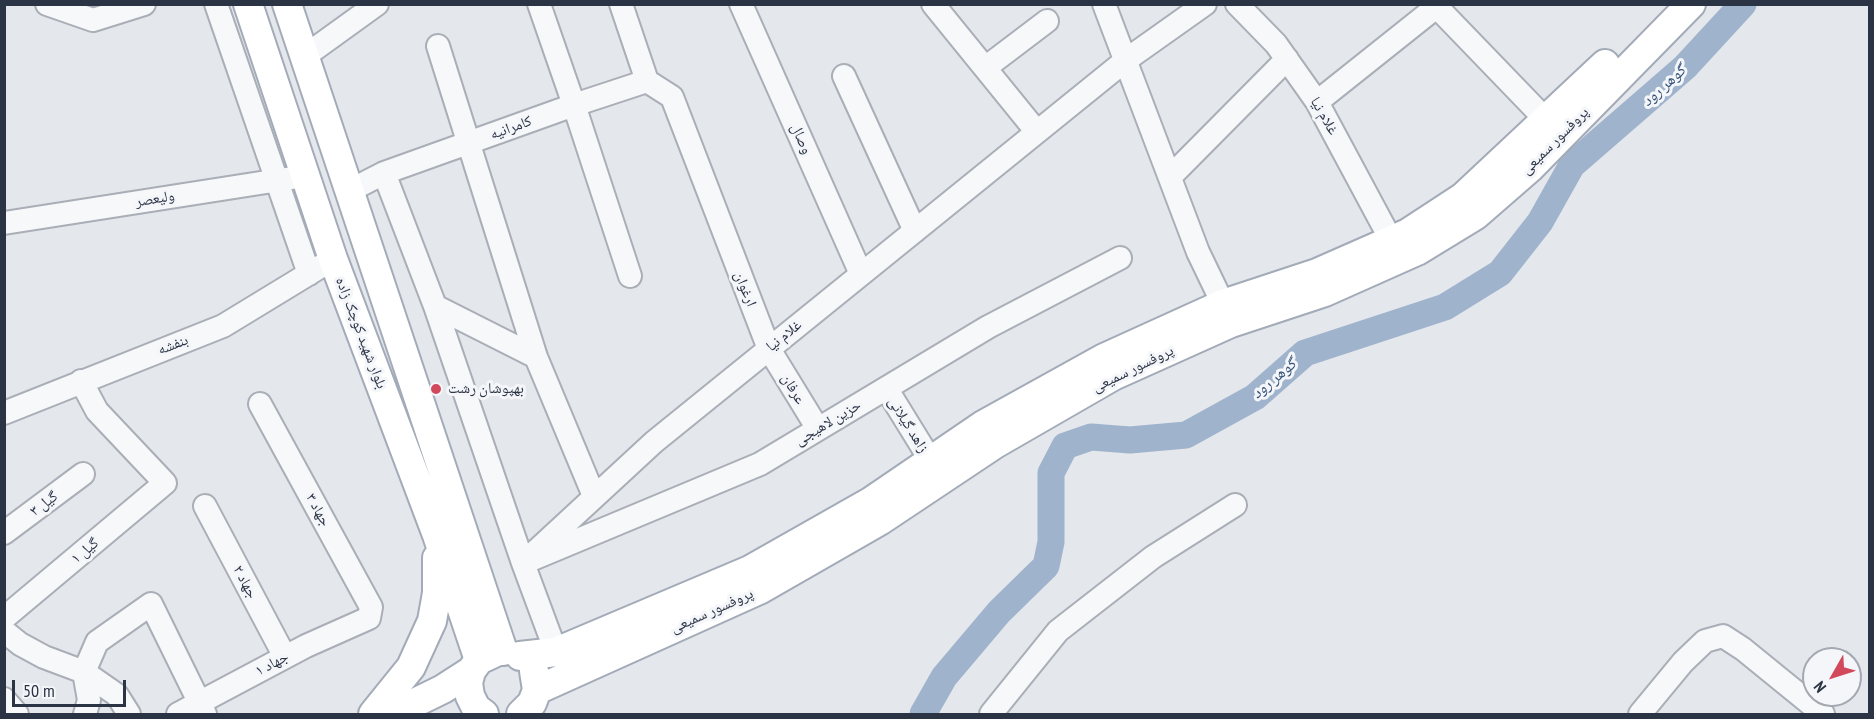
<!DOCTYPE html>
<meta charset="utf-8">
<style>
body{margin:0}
#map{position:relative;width:1874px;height:719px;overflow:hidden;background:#e4e7ec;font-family:"PT Sans Narrow",sans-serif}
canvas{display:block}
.frame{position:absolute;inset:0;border:6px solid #2b3445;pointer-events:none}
.north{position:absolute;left:1802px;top:647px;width:60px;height:60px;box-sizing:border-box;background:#f4f6f9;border:2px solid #a4a8b1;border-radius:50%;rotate:231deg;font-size:16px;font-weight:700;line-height:24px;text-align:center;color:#2b3445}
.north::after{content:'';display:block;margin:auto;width:21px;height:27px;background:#d1495b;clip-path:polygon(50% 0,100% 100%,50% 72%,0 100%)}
.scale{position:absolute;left:12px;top:680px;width:114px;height:27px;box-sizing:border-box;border:3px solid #2b3445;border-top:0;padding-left:8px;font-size:18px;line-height:21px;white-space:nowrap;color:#2b3445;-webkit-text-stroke:4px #f4f6f9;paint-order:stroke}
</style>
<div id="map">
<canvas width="1874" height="719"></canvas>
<div class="frame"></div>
<div class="north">N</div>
<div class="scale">50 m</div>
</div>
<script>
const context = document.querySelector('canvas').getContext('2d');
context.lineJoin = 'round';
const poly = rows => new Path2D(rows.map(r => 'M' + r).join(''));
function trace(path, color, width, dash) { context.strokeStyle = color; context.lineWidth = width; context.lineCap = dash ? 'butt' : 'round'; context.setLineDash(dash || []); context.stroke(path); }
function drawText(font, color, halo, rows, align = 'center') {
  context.font = font + ' "PT Sans Narrow","Noto Naskh Arabic",sans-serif'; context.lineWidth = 6; context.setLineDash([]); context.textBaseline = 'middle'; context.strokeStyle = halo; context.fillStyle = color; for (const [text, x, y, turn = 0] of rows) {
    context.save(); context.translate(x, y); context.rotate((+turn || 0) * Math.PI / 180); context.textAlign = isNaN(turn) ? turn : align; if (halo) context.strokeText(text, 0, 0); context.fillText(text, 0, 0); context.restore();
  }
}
trace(poly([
 [923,714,944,677,999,612,1046,566,1051,542,1051,473,1065,446,1091,437,1130,440,1186,435,1255,397,1305,353,1445,307,1500,273,1540,222,1572,165,1685,67,1743,4]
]), '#9fb4cc', 27);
const minor = poly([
 [47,4,93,20,144,4],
 [216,4,309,274],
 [621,4,647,81,574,105,630,276],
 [741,4,861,274],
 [933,4,1037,132],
 [1104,4,1198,252,1223,304],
 [1237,4,1276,44,1317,102,1391,240],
 [1437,7,1547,121],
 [438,46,536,357],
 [305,56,377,4],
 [985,68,1047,21],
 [844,76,915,231],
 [647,81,672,97,769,349,818,429],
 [1317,102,1440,4],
 [384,173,435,306,523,563,760,464,988,327,1120,258],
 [1170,177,1287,59],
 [349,191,384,173,574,105,539,4],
 [4,223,305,176],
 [435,306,536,357,594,496],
 [886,388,931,461],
 [4,413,223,326,333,259],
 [205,506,285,657],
 [4,533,83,474],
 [4,618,165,483,97,411,81,381],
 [4,631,20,644,44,657,84,672,117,695,129,714],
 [556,652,523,563,654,442,1126,60,1205,4],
 [4,699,17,714],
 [85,714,89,700,84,672,97,642,151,604,205,714],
 [178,714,306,646,369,618,371,607,260,404],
 [991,714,1058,631,1153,557,1235,505],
 [1640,714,1683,662,1705,641,1723,636,1743,649,1823,714]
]);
const major = poly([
 [248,4,333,259,437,535,479,660],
 [287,4,503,651],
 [520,656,556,652,750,570,870,502,983,425,1104,358,1223,304,1317,273,1408,233,1463,197,1605,64],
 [537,690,759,590,881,520,995,444,1113,376,1231,323,1325,292,1417,251,1476,215,1530,168,1691,4],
 [373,714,411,667,432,621,437,593,437,558],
 [392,714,443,689,471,671],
 [484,714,476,708,470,696,468,683,471,671,479,660,496,652],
 [521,714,532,703,537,690,534,671]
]);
trace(minor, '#a9aeb7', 26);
trace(major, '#a3abb8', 32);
trace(minor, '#f7f8fa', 22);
trace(major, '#fff', 28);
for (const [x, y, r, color] of [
 [436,389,6,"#d1495b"]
]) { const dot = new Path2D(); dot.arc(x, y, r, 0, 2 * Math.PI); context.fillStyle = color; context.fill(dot); trace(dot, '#f4f6f9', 2); }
drawText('15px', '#2b3445', '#f4f6f9', [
 ["غلام نیا",1324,116,60],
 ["کامرانیه",511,128,-20],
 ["وصال",801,139,66],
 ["پروفسور سمیعی",1555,141,-45],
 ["ولیعصر",155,199,-9],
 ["ارغوان",745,289,68],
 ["بلوار شهید کوچک زاده",361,333,69],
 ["غلام نیا",784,336,-39],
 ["بنفشه",173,345,-21],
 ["پروفسور سمیعی",1133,369,-26],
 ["عرفان",793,389,59],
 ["حزین لاهیجی",828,423,-31],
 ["زاهد گیلانی",908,425,58],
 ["گیل ۳",44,504,-37],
 ["جهاد ۳",318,510,61],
 ["گیل ۱",85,551,-40],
 ["جهاد ۲",245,582,62],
 ["پروفسور سمیعی",712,611,-24],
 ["جهاد ۱",272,664,-28]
]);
drawText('15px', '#2b3445', '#f4f6f9', [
 ["بهپوشان رشت",448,389]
], 'left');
drawText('italic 16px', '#34527a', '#f4f6f9', [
 ["گوهر رود",1664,86,-42],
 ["گوهر رود",1274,379,-40]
]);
</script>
